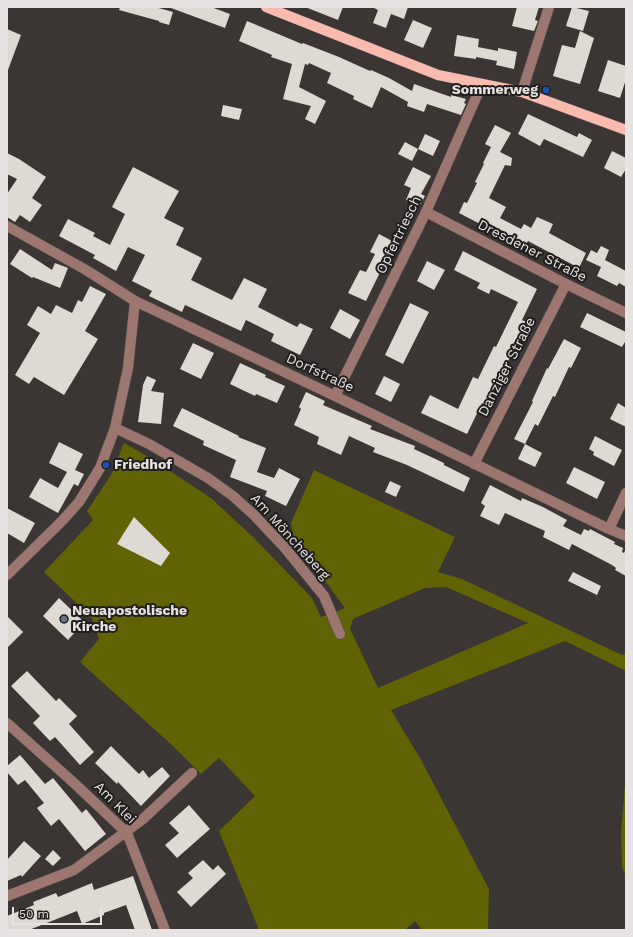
<!DOCTYPE html>
<meta charset="utf-8">
<style>
body{margin:0}
#map{position:relative;width:633px;height:937px;overflow:hidden;background:#3b3533;font-family:"Work Sans",sans-serif}
canvas{display:block}
.frame{position:absolute;inset:0;border:8px solid #e7e3e2;pointer-events:none}
.scale{position:absolute;left:12px;top:907px;width:90px;height:18px;box-sizing:border-box;border:2px solid #e7e3e2;border-top:0;padding-left:5px;font-size:12px;line-height:14px;white-space:nowrap;color:#e7e3e2;-webkit-text-stroke:3px #201e1c;paint-order:stroke}
</style>
<div id="map">
<canvas width="633" height="937"></canvas>
<div class="frame"></div>
<div class="scale">50 m</div>
</div>
<script>
const context = document.querySelector('canvas').getContext('2d');
context.lineJoin = 'round';
function paint(path, color) { context.fillStyle = color; context.fill(path, 'evenodd'); }
const poly = rows => new Path2D(rows.map(r => 'M' + r).join(''));
function trace(path, color, width, dash) { context.strokeStyle = color; context.lineWidth = width; context.lineCap = dash ? 'butt' : 'round'; context.setLineDash(dash || []); context.stroke(path); }
function drawText(font, color, halo, rows, align = 'center') {
  context.font = font + ' "Work Sans",sans-serif'; context.lineWidth = 4; context.setLineDash([]); context.textBaseline = 'middle'; context.strokeStyle = halo; context.fillStyle = color; for (const [text, x, y, turn = 0] of rows) {
    context.save(); context.translate(x, y); context.rotate((+turn || 0) * Math.PI / 180); context.textAlign = isNaN(turn) ? turn : align; if (halo) context.strokeText(text, 0, 0); context.fillText(text, 0, 0); context.restore();
  }
}
paint(poly([
 [124,443,150,458,211,498,253,537,312,598,321,617,345,608,294,539,291,523,314,470,455,537,438,572,462,579,622,655,626,654,626,671,565,641,391,710,420,758,489,889,488,930,422,930,415,921,405,930,259,930,219,831,255,796,219,758,201,774,174,747,80,662,99,639,92,618,44,572,93,520,87,511,111,475],
 [446,587,528,623,378,688,350,629,353,619,425,588],
 [626,773,626,876,622,867,621,833]
]), '#616204');
paint(poly([
 [120,7,155,7,173,12,169,25,159,22,159,21,119,10],
 [172,7,211,7,230,14,225,28,171,8],
 [305,7,343,7,338,20],
 [374,7,408,7,404,19,391,14,386,28,373,23,378,10,374,8],
 [517,7,539,7,535,20,538,21,534,31,512,26],
 [572,7,589,11,583,31,566,26],
 [413,20,432,28,423,48,404,40],
 [247,21,302,44,303,43,339,57,370,71,371,70,389,78,412,91,414,84,451,97,451,95,466,99,464,103,466,104,461,115,427,104,424,112,407,106,408,102,381,87,372,108,353,99,354,96,327,83,331,73,309,63,308,65,305,64,299,87,326,101,315,124,305,119,311,106,283,99,292,64,271,57,272,55,239,41],
 [7,29,21,35,8,70,7,70],
 [580,31,594,38,580,84,553,76,562,45,575,48],
 [457,35,479,39,478,47,498,51,498,48,517,52,514,69,496,65,497,61,476,57,476,59,454,56],
 [608,60,626,66,626,79,620,98,598,91],
 [223,105,242,109,239,120,221,116],
 [528,114,577,137,579,133,592,140,583,157,544,139,540,146,518,134],
 [495,125,511,133,500,152,512,158,511,166,505,165,489,198,506,207,500,218,521,229,524,224,531,228,537,217,553,224,549,233,586,253,579,268,528,241,525,246,503,235,505,232,484,221,482,225,459,213,464,202,467,203,477,183,475,182,484,164,483,163,491,147,485,144],
 [425,134,440,141,433,156,418,149],
 [405,142,418,149,412,161,398,154],
 [612,151,626,158,626,169,621,177,604,168],
 [7,153,19,159,46,177,32,198,42,205,30,222,20,215,15,222,7,217,7,194,17,179,7,174],
 [133,167,179,191,164,218,184,228,176,245,202,258,191,280,232,300,244,278,267,289,258,307,297,327,300,323,313,329,300,355,271,341,274,334,246,320,241,331,185,305,182,312,149,296,152,291,132,281,145,255,128,247,116,271,93,258,95,255,59,236,68,219,95,233,93,236,110,245,125,214,112,207],
 [413,167,431,176,421,194,425,196,419,207,406,200,411,188,404,185],
 [379,234,396,243,387,260,386,260,366,301,348,293,360,270,366,272,375,254,370,252],
 [601,246,609,250,605,260,626,271,626,287,619,283,617,286,597,276,601,267,586,260,591,250,597,253],
 [20,249,52,270,55,263,68,268,60,288,33,277,32,278,10,264],
 [463,251,537,289,522,320,526,322,500,379,505,382,501,391,493,387,485,405,482,403,467,434,421,413,430,395,458,409,473,377,478,379,494,346,496,347,518,302,491,289,489,294,477,288,480,283,454,270],
 [427,261,445,270,434,290,417,281],
 [90,286,106,294,85,331,98,339,64,395,34,377,29,384,15,375,40,333,27,325,38,306,51,314,56,305,72,313,78,300,82,302],
 [410,303,429,312,403,364,385,355],
 [340,309,360,320,350,339,330,328],
 [587,313,626,332,626,340,622,347,580,327],
 [564,339,581,348,571,368,569,367,555,397,553,396,538,426,535,424,525,444,514,439,533,402,532,401,547,368,548,369],
 [193,343,214,353,201,379,180,369],
 [240,363,266,375,265,377,285,386,277,403,256,394,255,396,230,384],
 [147,376,156,380,151,391,164,393,161,424,138,422,143,385],
 [384,376,400,384,391,402,375,394],
 [306,392,325,401,323,405,372,426,370,429,415,446,414,449,444,463,444,465,470,478,464,492,407,465,373,452,375,448,349,436,341,455,317,444,319,437,294,425,301,409,299,407],
 [618,403,626,408,626,427,610,419],
 [182,408,239,436,238,437,266,448,257,472,274,478,279,468,300,479,286,506,265,496,267,491,230,477,236,460,203,445,204,441,173,426],
 [595,436,622,450,614,466,593,455,594,452,589,449],
 [59,442,83,454,75,470,84,474,78,486,74,484,58,513,29,497,40,478,58,488,67,472,49,463],
 [525,444,542,453,535,467,518,459],
 [574,467,605,482,597,499,566,483],
 [390,481,401,486,396,497,385,492],
 [490,485,521,501,522,498,543,507,567,520,563,526,581,535,584,529,589,531,590,529,615,542,614,544,623,548,622,552,624,553,626,548,626,576,615,570,616,568,612,565,572,544,569,550,543,537,545,531,505,513,499,525,480,516,485,506,481,503],
 [7,508,35,523,24,543,7,533],
 [134,517,170,553,161,566,117,544],
 [573,572,601,586,597,595,568,581],
 [59,598,84,622,68,640,43,616],
 [7,616,23,632,7,648],
 [27,671,56,701,59,698,77,716,69,724,94,752,80,765,55,737,50,741,33,723,40,716,11,686],
 [111,746,139,774,143,770,149,778,162,767,170,776,141,806,118,782,117,784,95,763],
 [20,755,45,784,53,778,82,813,86,809,106,834,85,851,59,819,51,826,37,808,44,803,25,780,18,785,7,772,7,766],
 [189,805,210,829,177,858,165,845,179,833,169,823],
 [24,841,41,856,22,877,21,875,7,881,7,860],
 [53,850,61,858,53,866,45,859],
 [203,860,213,870,218,865,226,874,191,907,177,892,193,878,188,873],
 [133,876,152,930,135,930,126,905,104,913,104,915,82,924,77,911,29,930,7,930,7,916,34,905,33,902,56,893,58,897,92,883,94,890]
]), '#ded9d3');
const minor = poly([
 [522,92,549,7],
 [426,212,566,284,626,313],
 [7,226,86,270,135,301,335,396,609,529,626,536],
 [335,396,426,212,482,84],
 [115,428,149,444,208,478,233,496,254,515,285,548,324,596,340,634],
 [474,464,566,284],
 [609,529,626,493],
 [7,575,62,521,79,502,100,468,115,428,128,368,135,301],
 [7,723,74,783,127,833,165,930],
 [7,896,74,870,143,819,192,773]
]);
const major = poly([
 [266,7,438,75,522,92,626,130]
]);
trace(minor, '#57514f', 11);
trace(major, '#57514f', 11);
trace(minor, '#9d776f', 10);
trace(major, '#f9bbad', 10);
for (const [x, y, r, color] of [
 [546,90,4,"#1a4fb4"],
 [106,465,4,"#1a4fb4"],
 [64,619,4,"#6b7280"]
]) { const dot = new Path2D(); dot.arc(x, y, r, 0, 2 * Math.PI); context.fillStyle = color; context.fill(dot); trace(dot, '#201e1c', 1.5); }
drawText('bold 14px', '#e7e3e2', '#201e1c', [
 ["Sommerweg",538,90,"right"],
 ["Friedhof",114,465],
 ["Neuapostolische",72,611],
 ["Kirche",72,627]
], 'left');
drawText('14px', '#e7e3e2', '#201e1c', [
 ["Opfertriesch",399,235,-64],
 ["Dresdener Straße",532,251,27],
 ["Danziger Straße",507,367,-63],
 ["Dorfstraße",320,373,25],
 ["Am Möncheberg",290,537,48],
 ["Am Klei",115,803,45]
]);
</script>
